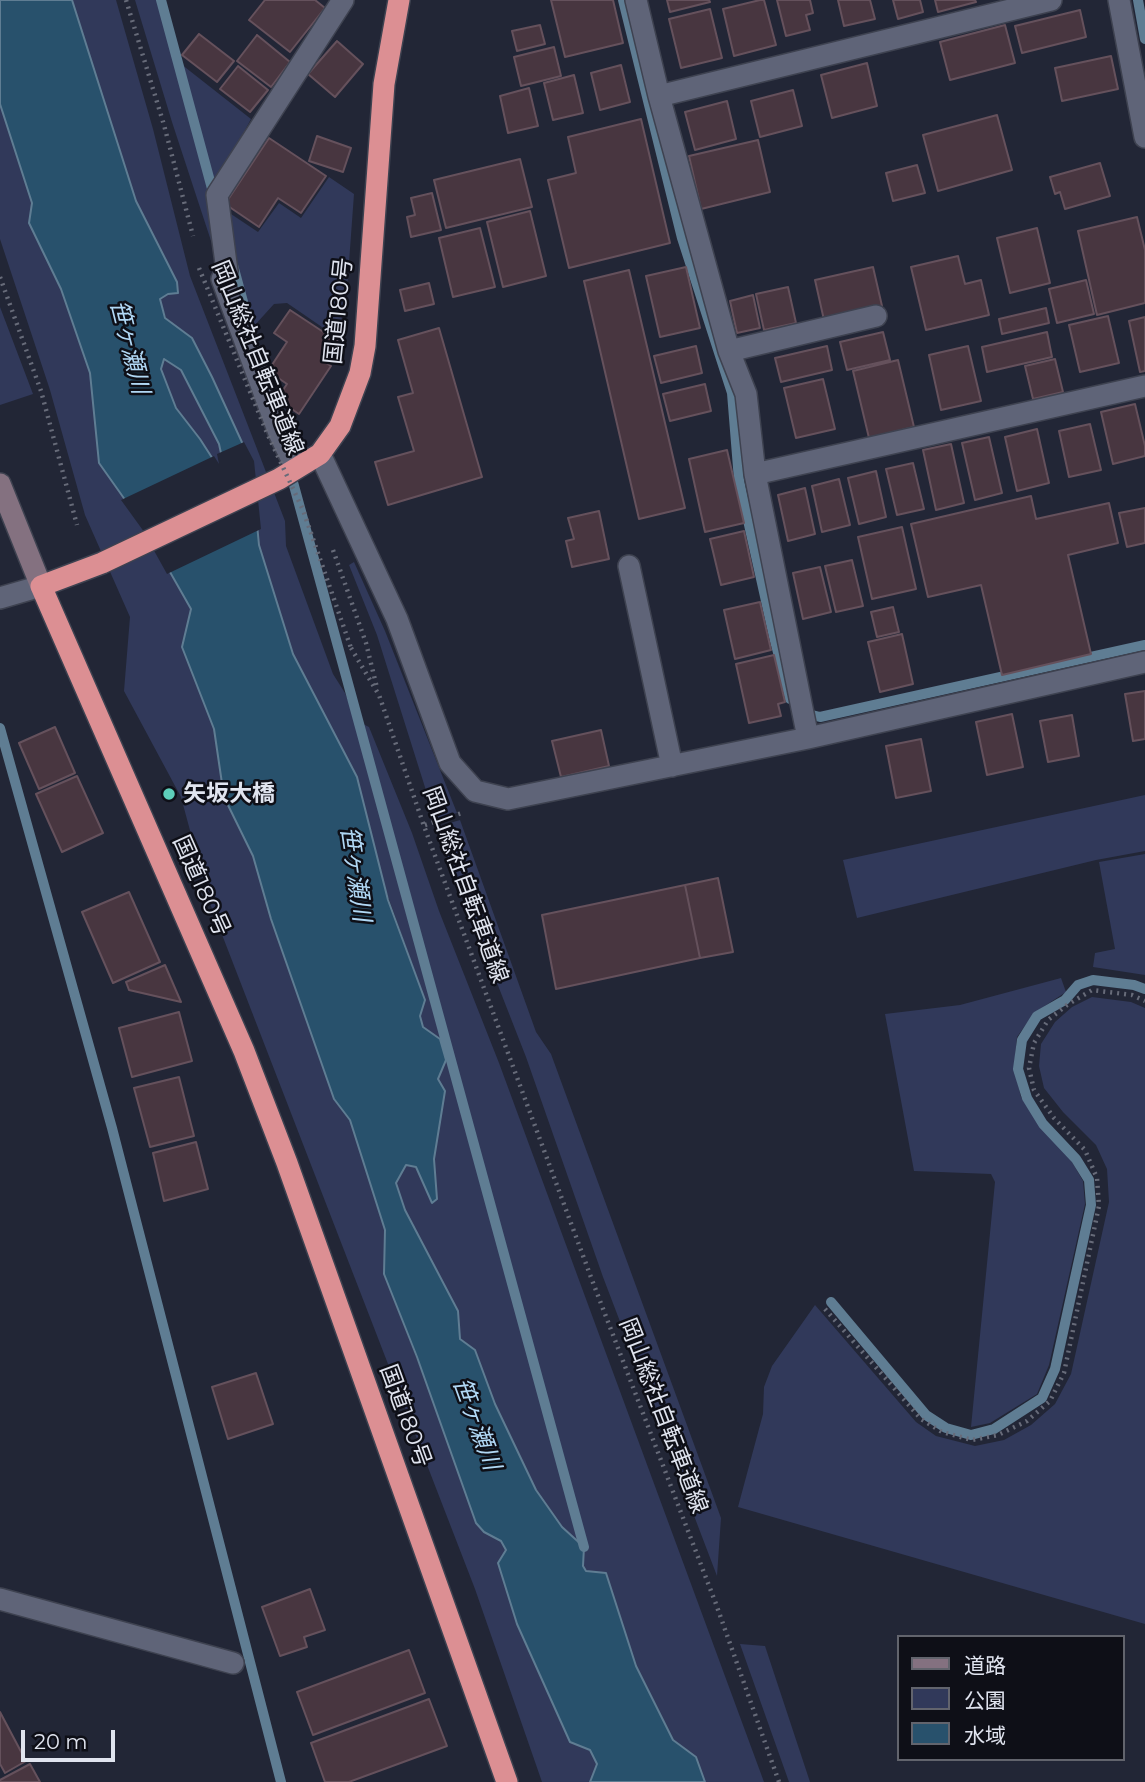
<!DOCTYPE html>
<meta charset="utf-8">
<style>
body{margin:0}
#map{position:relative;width:1145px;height:1782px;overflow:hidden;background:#222636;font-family:Montserrat,"Noto Sans JP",sans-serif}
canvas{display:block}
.legend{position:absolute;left:897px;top:1635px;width:228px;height:126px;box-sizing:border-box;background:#0e0f17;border:2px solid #62646d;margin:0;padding:9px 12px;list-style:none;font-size:21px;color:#e0e4ef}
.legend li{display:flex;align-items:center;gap:14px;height:35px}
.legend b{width:35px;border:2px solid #62646d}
.scale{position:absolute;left:21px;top:1730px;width:94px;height:32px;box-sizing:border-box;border:4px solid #e0e4ef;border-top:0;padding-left:9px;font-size:21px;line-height:24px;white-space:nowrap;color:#e0e4ef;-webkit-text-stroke:5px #0e0f17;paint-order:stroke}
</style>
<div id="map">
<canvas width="1145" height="1782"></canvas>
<ul class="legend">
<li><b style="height:9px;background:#847180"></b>道路</li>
<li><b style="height:19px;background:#31395a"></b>公園</li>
<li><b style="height:19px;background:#28516c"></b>水域</li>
</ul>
<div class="scale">20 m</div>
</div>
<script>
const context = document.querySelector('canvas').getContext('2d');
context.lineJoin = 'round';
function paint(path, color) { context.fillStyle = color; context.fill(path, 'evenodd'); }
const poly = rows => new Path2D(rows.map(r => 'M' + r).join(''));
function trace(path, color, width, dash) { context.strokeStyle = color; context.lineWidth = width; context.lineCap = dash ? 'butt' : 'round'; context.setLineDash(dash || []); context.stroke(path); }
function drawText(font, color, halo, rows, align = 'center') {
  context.font = font + ' Montserrat,"Noto Sans JP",sans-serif'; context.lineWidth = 5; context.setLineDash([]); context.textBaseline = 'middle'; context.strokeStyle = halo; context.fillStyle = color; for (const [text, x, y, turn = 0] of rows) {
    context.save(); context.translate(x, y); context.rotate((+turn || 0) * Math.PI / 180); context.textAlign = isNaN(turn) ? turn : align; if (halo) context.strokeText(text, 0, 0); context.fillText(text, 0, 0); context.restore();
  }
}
paint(poly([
 [72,0,116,0,153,129,190,276,285,521,286,546,333,674,345,693,357,721,369,727,412,833,439,911,499,1063,764,1782,705,1782,696,1757,673,1740,636,1666,606,1573,586,1572,583,1566,584,1547,562,1527,536,1490,495,1404,475,1350,460,1339,458,1311,405,1210,396,1183,406,1165,416,1167,432,1202,437,1199,434,1159,445,1091,438,1079,445,1060,440,1039,423,1027,420,1017,425,1000,322,712,293,654,259,545,250,461,212,377,192,339,166,318,160,299,168,294,177,282,136,201],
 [135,0,163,0,181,64,251,119,231,156,209,186,220,247,214,250,172,122],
 [0,104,32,203,29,223,61,289,90,373,99,463,145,528,191,609,182,647,214,729,224,797,253,856,271,919,334,1099,350,1120,385,1230,384,1274,484,1532,501,1541,506,1550,597,1764,590,1782,542,1782,475,1589,209,901,181,797,124,691,130,617,85,515,50,390,0,239],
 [329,177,354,194,347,290,338,338,287,303,274,304,254,326,234,270,228,212,258,232,279,203,301,218],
 [0,307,33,394,0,405],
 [164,359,181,369,219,444,228,484,200,439,176,408,161,369],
 [354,562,385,631,457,813,435,819,377,635,349,565],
 [1145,795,1145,851,1096,860,857,918,843,860],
 [460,820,536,1032,551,1054,721,1518,717,1576,603,1277,526,1057,436,827],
 [1145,854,1145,975,1093,967,1095,953,1115,949,1099,862],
 [1061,978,1066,992,1034,1013,1017,1037,1014,1068,1021,1097,1040,1126,1071,1160,1083,1181,1085,1204,1049,1365,1037,1394,990,1423,971,1427,995,1182,991,1174,914,1171,885,1014,960,1005],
 [1092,997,1131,1002,1145,1008,1145,1624,738,1507,763,1414,764,1387,772,1366,815,1305,916,1422,936,1436,975,1446,1004,1440,1031,1425,1055,1404,1071,1374,1109,1202,1107,1169,1096,1145,1063,1112,1044,1088,1039,1066,1041,1044,1055,1022,1072,1007],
 [740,1644,765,1646,810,1782,789,1782]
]), '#31395a');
const water = poly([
 [0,0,72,0,136,201,177,282,178,293,168,294,160,299,165,318,192,338,212,377,251,462,259,545,293,654,357,777,388,900,425,1000,420,1016,423,1027,440,1039,446,1060,438,1079,445,1091,434,1159,437,1199,432,1203,416,1167,406,1165,396,1183,405,1210,458,1311,460,1339,475,1350,495,1404,536,1490,562,1527,584,1547,583,1566,586,1571,606,1573,636,1666,673,1740,696,1757,705,1782,590,1782,597,1764,590,1750,570,1742,517,1624,498,1563,506,1550,501,1541,484,1532,476,1523,417,1357,384,1274,385,1230,350,1120,334,1099,271,919,253,856,224,797,214,729,182,647,191,609,145,528,99,463,90,373,61,289,29,223,32,203,0,104,0,0],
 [164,359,181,370,219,444,227,481,200,439,176,408,161,369,164,359]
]);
paint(water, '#28516c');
trace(water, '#5f7d93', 2);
paint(poly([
 [244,442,254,461,261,529,167,574,142,529,121,500,214,456,219,464,217,454]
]), '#222636');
trace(poly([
 [161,0,214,196],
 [623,0,682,238,732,393,739,480,774,637,790,699],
 [1138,0,1145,39],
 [233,265,251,331],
 [290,471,584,1547],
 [804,713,820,717,1145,645],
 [0,728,112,1128,281,1782],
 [831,1302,926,1415,946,1428,971,1435,994,1429,1042,1398,1055,1369,1091,1205,1089,1180,1076,1159,1043,1124,1027,1098,1018,1069,1022,1040,1037,1016,1065,1000,1078,985,1093,980,1134,985,1145,989]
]), '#5f7d93', 10);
const building = poly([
 [265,0,315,0,325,8,290,52,249,20,265,0],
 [551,0,613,0,623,43,565,57,551,0],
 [667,0,709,0,710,2,670,12,667,0],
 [760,0,764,0,776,45,734,56,723,9,760,0],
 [777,0,810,0,813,13,806,15,810,30,786,36,777,0],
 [838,0,870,0,875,19,844,26,838,0],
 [893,0,920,0,923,12,898,19,893,0],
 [935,0,975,0,976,2,938,12,935,0],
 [710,9,722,58,681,68,669,19,710,9],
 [1080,10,1086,37,1022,53,1015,26,1080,10],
 [540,25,545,44,517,51,512,31,540,25],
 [1005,25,1015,63,950,80,940,42,1005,25],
 [199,34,234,61,217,82,182,55,199,34],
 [257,35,290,62,271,87,237,61,257,35],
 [337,41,363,64,335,97,308,74,337,41],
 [554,47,561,76,521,86,514,57,554,47],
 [1111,56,1118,89,1062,101,1055,68,1111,56],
 [867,63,877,106,832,118,821,75,867,63],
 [621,65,630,102,600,110,591,73,621,65],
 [238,66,268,90,250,112,220,89,238,66],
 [574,75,583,113,553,120,544,83,574,75],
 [529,88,538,126,508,133,500,96,529,88],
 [793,90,802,126,760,137,751,101,793,90],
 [727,101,736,139,695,150,685,112,727,101],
 [997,115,1012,170,938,191,923,135,997,115],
 [641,119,670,243,569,268,548,180,576,173,568,137,641,119],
 [317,136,351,148,343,172,309,161,317,136],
 [269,138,326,176,301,213,278,198,259,227,225,204,269,138],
 [758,140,770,192,701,209,689,156,758,140],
 [520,159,532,207,446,228,434,180,520,159],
 [1100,163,1110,196,1065,209,1060,192,1055,194,1050,177,1100,163],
 [917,165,925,193,893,201,886,173,917,165],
 [432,193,441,230,411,237,407,217,415,215,411,198,432,193],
 [530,211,546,276,503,287,487,222,530,211],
 [1137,217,1145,250,1145,303,1097,315,1078,231,1137,217],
 [480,228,495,287,453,297,439,238,480,228],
 [1037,228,1050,283,1010,293,997,238,1037,228],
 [958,256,965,284,981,280,989,315,926,330,911,267,958,256],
 [686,267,700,328,660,337,646,276,686,267],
 [873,267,882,306,824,320,815,280,873,267],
 [629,270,685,508,639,519,584,281,629,270],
 [1086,280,1094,314,1057,323,1049,289,1086,280],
 [429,283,434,304,405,311,400,290,429,283],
 [788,287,796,323,764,330,756,294,788,287],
 [753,295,760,328,737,333,730,301,753,295],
 [1046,308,1049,323,1002,334,999,319,1046,308],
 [290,310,337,341,323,361,331,366,299,414,277,399,287,384,268,371,287,342,274,333,290,310],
 [1108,316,1119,363,1080,372,1069,325,1108,316],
 [1145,317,1145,371,1140,372,1129,321,1145,317],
 [439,328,482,477,388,505,375,462,414,451,398,397,413,393,398,340,439,328],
 [883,332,890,360,847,370,840,342,883,332],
 [1047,332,1052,357,987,372,982,347,1047,332],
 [696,346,702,373,661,383,654,356,696,346],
 [827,346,832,370,781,382,775,358,827,346],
 [968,346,981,401,941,410,929,355,968,346],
 [1055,359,1063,392,1033,399,1025,366,1055,359],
 [898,360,914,427,869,438,853,371,898,360],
 [823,379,835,429,796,438,784,388,823,379],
 [705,384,711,411,670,421,663,394,705,384],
 [1135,404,1145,446,1145,456,1113,464,1101,412,1135,404],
 [1090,424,1101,470,1069,477,1059,431,1090,424],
 [1037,429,1049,483,1017,491,1005,437,1037,429],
 [989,437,1002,493,975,500,962,443,989,437],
 [951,444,964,503,936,510,923,450,951,444],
 [727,450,744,523,705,532,689,459,727,450],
 [913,463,924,509,897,515,886,469,913,463],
 [876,471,886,517,859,524,848,478,876,471],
 [839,479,850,525,822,532,812,486,839,479],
 [805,488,815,534,788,541,778,495,805,488],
 [1031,496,1036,519,1109,503,1118,543,1068,555,1091,654,1002,675,981,585,928,597,911,524,1031,496],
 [1145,508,1145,543,1127,547,1119,513,1145,508],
 [599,511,609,559,572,567,566,541,574,539,568,518,599,511],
 [902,527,916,589,872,599,858,537,902,527],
 [744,531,754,577,721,585,710,539,744,531],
 [852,560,863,606,836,612,825,566,852,560],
 [820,567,831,612,803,619,793,573,820,567],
 [760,602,771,650,735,659,724,610,760,602],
 [893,607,899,632,877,637,871,612,893,607],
 [902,634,913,684,880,692,868,642,902,634],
 [774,655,785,702,778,704,781,716,749,723,736,664,774,655],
 [1145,691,1145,739,1133,741,1125,694,1145,691],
 [1012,714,1023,767,987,775,976,722,1012,714],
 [1072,715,1079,756,1048,762,1040,721,1072,715],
 [55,727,75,773,39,789,19,743,55,727],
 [601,730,609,766,561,777,552,741,601,730],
 [921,739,931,791,896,798,886,746,921,739],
 [77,776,103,833,62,852,36,794,77,776],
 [718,878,733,952,700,958,685,885,718,878],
 [685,885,700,958,556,989,542,915,685,885],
 [129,892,160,962,113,983,82,912,129,892],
 [165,965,181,1002,129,990,126,982,165,965],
 [179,1012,192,1061,132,1077,119,1028,179,1012],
 [179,1077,194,1136,150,1147,134,1088,179,1077],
 [196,1142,208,1189,164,1201,153,1153,196,1142],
 [256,1373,273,1424,228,1439,212,1387,256,1373],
 [310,1589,325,1630,304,1637,307,1647,280,1656,262,1607,310,1589],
 [409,1650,425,1693,313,1735,297,1692,409,1650],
 [429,1699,447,1746,349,1782,325,1782,311,1743,429,1699],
 [0,1712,26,1761,5,1773,0,1764,0,1712],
 [30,1764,40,1782,0,1782,0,1780,30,1764]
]);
paint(building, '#483640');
trace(building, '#65515c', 2);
const street = poly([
 [636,0,659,96,729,351,746,394,755,474,808,738],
 [1119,0,1145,137],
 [659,96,1051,0],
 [729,351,876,316],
 [320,454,397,619,450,763,475,791,508,799,808,738,1145,662],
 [296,468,279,433,222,279,227,271,217,195,343,0],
 [755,474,1145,386],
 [629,566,672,766],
 [0,598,41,586],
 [0,1599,233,1663]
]);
const secondary = poly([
 [0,484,41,586]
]);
const highway = poly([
 [399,0,384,84,365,346,360,373,340,426,320,454,279,479,102,563,41,586,244,1051,287,1163,507,1782]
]);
trace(street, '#3e4250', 24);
trace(secondary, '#3e4250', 24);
trace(highway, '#3e4250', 24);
trace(poly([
 [126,0,164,125,193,236],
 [0,277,41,391,77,525],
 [333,550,366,643,377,688],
 [351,648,379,695,424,826,592,1280,716,1604,779,1782],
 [425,825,462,813],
 [825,1309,921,1419,942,1432,972,1440,998,1435,1027,1421,1050,1401,1064,1373,1099,1206,1097,1178,1085,1150,1054,1118,1034,1090,1029,1068,1034,1043,1048,1020,1067,1005,1092,990,1132,995,1145,1001]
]), '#676b79', 4.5, [2, 5]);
trace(street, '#5f6478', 21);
trace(secondary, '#847180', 21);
trace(highway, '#dc8f93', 21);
trace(poly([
 [199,268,267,433,303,510,351,648]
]), '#676b79', 4.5, [2, 5]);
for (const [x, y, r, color] of [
 [169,794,7,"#5dceb9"]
]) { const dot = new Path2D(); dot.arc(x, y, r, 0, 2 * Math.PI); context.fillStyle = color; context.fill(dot); trace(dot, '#0e0f17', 2.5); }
drawText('23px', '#e0e4ef', '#0e0f17', [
 ["国道180号",339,311,-84],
 ["岡山総社自転車道線",257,358,68],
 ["岡山総社自転車道線",465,885,70],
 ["国道180号",201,886,66],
 ["国道180号",405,1416,70],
 ["岡山総社自転車道線",663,1416,69]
]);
drawText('bold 23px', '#e0e4ef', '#0e0f17', [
 ["矢坂大橋",183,794]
], 'left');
drawText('italic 24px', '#b1d8f5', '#0e0f17', [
 ["笹ヶ瀬川",129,347,76],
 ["笹ヶ瀬川",355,874,82],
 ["笹ヶ瀬川",476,1424,70]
]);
</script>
